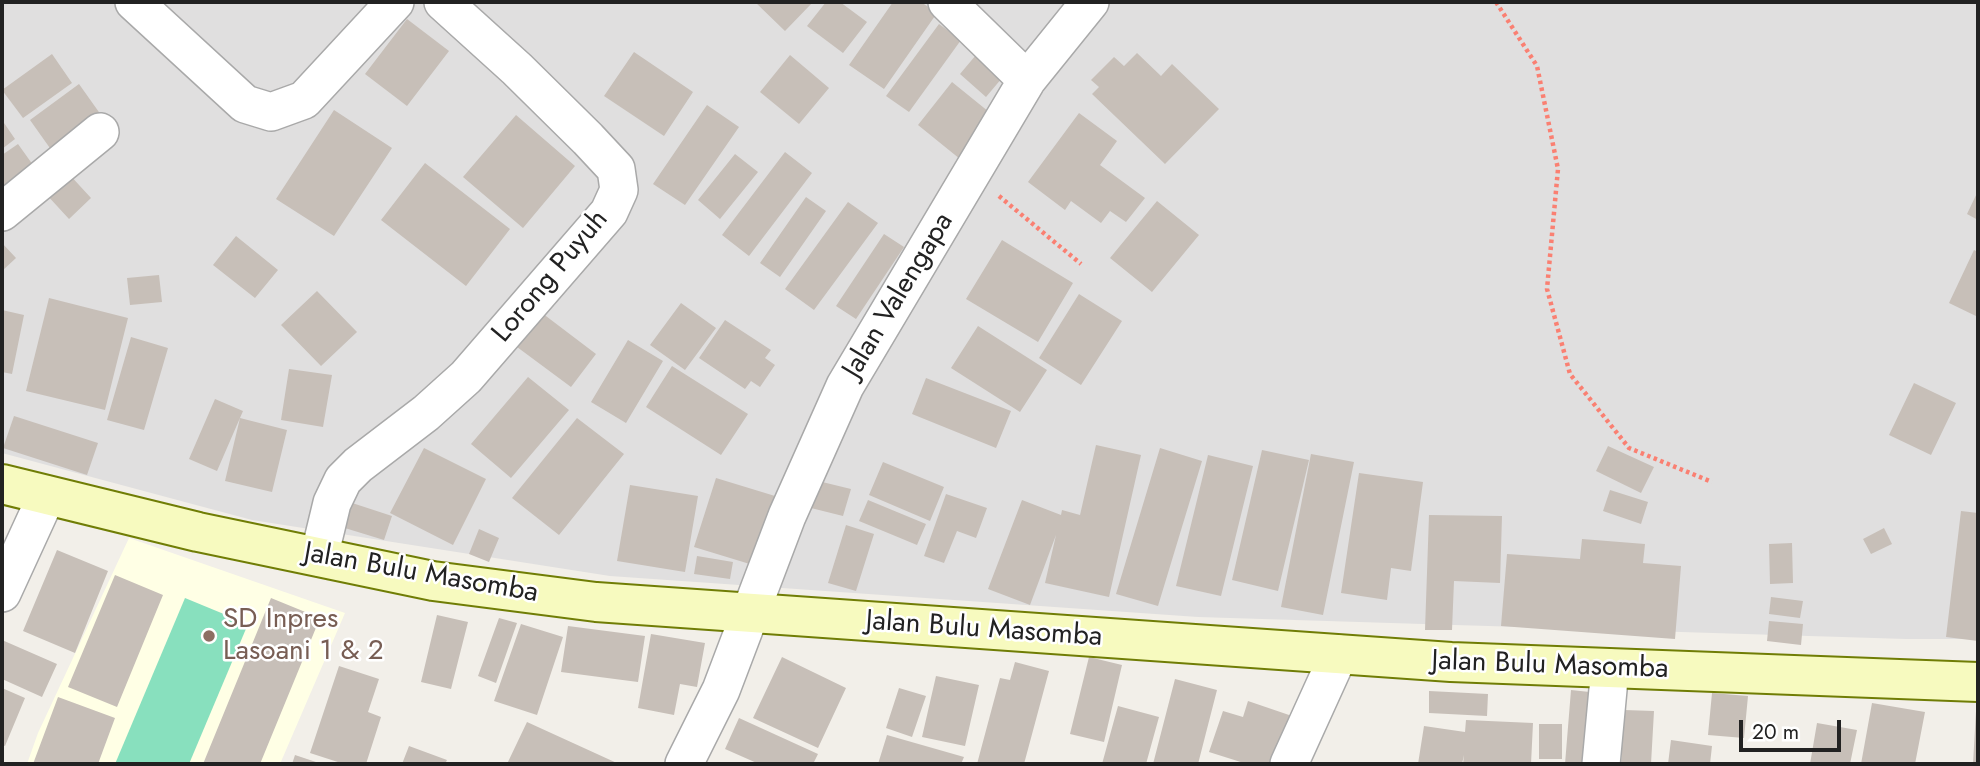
<!DOCTYPE html>
<style>
body{margin:0}
#map{position:relative;width:1980px;height:766px;overflow:hidden;background:#f2efe9;font-family:Jost,sans-serif}
canvas{display:block}
.frame{position:absolute;inset:0;border:4px solid #222;pointer-events:none}
.scale{position:absolute;left:1739px;top:720px;width:102px;height:32px;box-sizing:border-box;border:4px solid #222;border-top:0;padding-left:9px;font-size:21px;line-height:24px;white-space:nowrap;color:#222;-webkit-text-stroke:5px #fff;paint-order:stroke}
</style>
<div id="map">
<canvas width="1980" height="766"></canvas>
<div class="frame"></div>
<div class="scale">20 m</div>
</div>
<script>
const context = document.querySelector('canvas').getContext('2d');
context.lineJoin = 'round';
function paint(path, color) { context.fillStyle = color; context.fill(path, 'evenodd'); }
const poly = rows => new Path2D(rows.map(r => 'M' + r).join(''));
function trace(path, color, width, dash) { context.strokeStyle = color; context.lineWidth = width; context.lineCap = dash ? 'butt' : 'round'; context.setLineDash(dash || []); context.stroke(path); }
function drawText(font, color, halo, rows, align = 'center') {
  context.font = font + ' Jost,sans-serif'; context.lineWidth = 5; context.setLineDash([]); context.textBaseline = 'middle'; context.strokeStyle = halo; context.fillStyle = color; for (const [text, x, y, turn = 0] of rows) {
    context.save(); context.translate(x, y); context.rotate((+turn || 0) * Math.PI / 180); context.textAlign = isNaN(turn) ? turn : align; if (halo) context.strokeText(text, 0, 0); context.fillText(text, 0, 0); context.restore();
  }
}
paint(poly([
 [2,2,1978,2,1978,639,1906,639,1198,617,610,576,252,520,2,453]
]), '#e0dfdf');
paint(poly([
 [129,538,345,613,280,764,27,764,38,733]
]), '#ffffe5');
paint(poly([
 [185,598,248,624,189,764,115,764]
]), '#88e0be');
paint(poly([
 [755,2,813,2,785,31],
 [826,2,840,2,867,22,843,53,807,26],
 [893,2,921,2,937,13,884,89,849,65],
 [407,19,449,51,407,106,365,74],
 [939,24,961,40,909,112,886,96],
 [634,52,693,92,664,136,604,96],
 [1137,53,1161,76,1172,64,1219,109,1165,164,1092,94,1099,87,1091,80,1114,57,1124,66],
 [52,54,72,83,23,118,2,90],
 [790,55,829,88,799,124,760,92],
 [976,55,1002,78,986,97,960,74],
 [952,82,994,116,960,159,918,125],
 [79,84,101,115,52,151,30,120],
 [707,105,739,127,685,205,653,184],
 [334,110,392,148,334,236,276,199],
 [1079,113,1117,141,1100,165,1145,198,1126,222,1110,211,1101,223,1071,201,1065,210,1028,182],
 [516,115,575,166,523,228,463,177],
 [2,120,15,139,2,149],
 [18,144,38,172,2,198,2,155],
 [785,152,812,173,749,256,722,235],
 [735,154,758,172,720,219,698,200],
 [425,163,510,229,466,286,381,220],
 [68,173,91,198,69,219,46,194],
 [1978,191,1978,220,1967,214],
 [806,197,826,211,780,277,760,263],
 [1157,201,1199,235,1152,292,1110,258],
 [848,202,878,223,814,310,785,289],
 [884,234,904,247,856,319,836,306],
 [236,236,278,270,255,298,213,265],
 [1002,240,1073,283,1038,342,966,299],
 [2,243,16,258,2,271],
 [1974,250,1978,252,1978,317,1949,303],
 [159,275,162,302,130,305,127,278],
 [317,291,357,332,321,366,281,325],
 [1079,294,1122,321,1081,385,1039,358],
 [49,298,128,318,105,410,26,391],
 [681,303,716,328,685,370,650,345],
 [2,310,24,315,12,374,2,372],
 [538,310,596,354,571,387,513,344],
 [725,320,771,350,765,358,775,365,760,387,751,381,745,389,699,358],
 [978,326,1047,370,1020,412,951,368],
 [131,337,168,348,144,430,107,420],
 [628,340,663,361,626,423,591,402],
 [672,366,748,414,721,455,646,407],
 [289,369,332,375,323,427,281,420],
 [528,377,569,410,511,478,471,444],
 [926,378,1011,411,996,448,912,414],
 [1914,383,1956,403,1931,455,1889,435],
 [215,399,243,411,217,471,189,459],
 [14,416,98,443,87,475,3,448],
 [240,418,287,430,272,492,225,481],
 [577,418,624,454,559,535,512,498],
 [1096,445,1141,455,1109,597,1045,583,1056,535,1030,605,988,589,1022,500,1061,515,1062,510,1080,515],
 [1608,446,1654,467,1641,493,1596,471],
 [424,448,486,479,453,545,390,513],
 [1160,448,1202,461,1158,606,1116,594],
 [1262,450,1309,460,1278,591,1232,580],
 [1311,454,1354,462,1323,615,1281,607],
 [1208,455,1253,466,1221,596,1176,586],
 [883,462,944,487,930,521,869,495],
 [1359,473,1423,482,1411,571,1391,568,1387,600,1341,593],
 [716,478,775,496,753,565,694,547],
 [814,480,851,489,843,516,807,507],
 [630,485,698,496,685,572,617,561],
 [1610,490,1648,502,1641,524,1603,511],
 [946,494,987,508,976,538,957,531,944,563,924,556],
 [343,500,392,516,384,540,335,525],
 [868,500,926,524,917,545,859,521],
 [1961,511,1978,513,1978,641,1946,637],
 [1429,515,1502,516,1500,583,1454,581,1452,630,1425,630],
 [846,525,874,534,856,591,828,583],
 [1884,528,1892,544,1871,554,1863,539],
 [479,529,499,538,489,562,469,554],
 [1582,539,1645,544,1643,563,1681,566,1675,639,1501,626,1507,554,1580,559],
 [1792,543,1793,583,1770,584,1769,544],
 [57,550,108,571,75,653,23,631],
 [697,556,733,562,730,579,694,574],
 [115,575,163,595,117,707,68,687],
 [1771,597,1803,601,1800,618,1769,614],
 [271,598,320,618,260,764,203,764],
 [437,615,468,622,451,689,421,682],
 [499,618,517,623,496,683,478,676],
 [1769,621,1803,624,1801,645,1767,641],
 [521,624,563,637,537,715,494,701],
 [568,626,645,636,638,682,561,672],
 [651,634,705,643,697,687,680,684,674,715,638,708],
 [2,640,57,664,42,697,2,679],
 [782,657,846,688,818,748,753,718],
 [1089,657,1122,665,1104,742,1070,734],
 [1015,662,1049,671,1024,764,977,764,1000,678,1010,680],
 [339,666,379,679,368,712,381,717,366,764,344,764,310,753],
 [936,676,979,685,965,746,922,737],
 [1175,679,1217,690,1198,764,1153,764],
 [2,688,25,698,5,746,2,745],
 [899,688,926,696,912,737,886,728],
 [1571,690,1599,693,1593,764,1565,764],
 [1429,691,1488,694,1487,716,1429,713],
 [1712,693,1748,696,1744,738,1708,735],
 [58,697,115,718,98,764,33,764],
 [1248,701,1292,716,1276,764,1247,764,1209,752,1223,711,1243,717],
 [1872,703,1925,712,1915,764,1861,764],
 [1118,706,1159,717,1146,764,1102,764],
 [1624,710,1654,711,1651,764,1621,764],
 [1976,711,1978,711,1978,764,1973,764],
 [739,718,818,754,813,764,759,764,725,749],
 [1466,720,1533,723,1531,764,1463,764,1464,755,1462,764,1418,764,1424,726,1465,732],
 [527,722,619,764,507,764],
 [1817,723,1857,730,1850,764,1810,764],
 [1539,724,1562,724,1562,759,1539,759],
 [887,735,964,757,961,764,878,764],
 [1671,740,1712,746,1710,764,1668,764],
 [409,746,447,760,445,764,402,764],
 [295,755,322,764,292,764]
]), '#c7bfb8');
const street = poly([
 [134,2,245,104,271,112,304,100,395,2],
 [947,2,1027,80],
 [2,212,100,132],
 [319,557,332,503,343,480,358,465,426,413,466,377,609,212,619,190,616,169,588,139,517,69,443,2],
 [2,593,47,495],
 [684,764,721,690,787,516,845,386,1027,80,1090,2],
 [1289,764,1339,654],
 [1601,764,1610,668]
]);
const secondary = poly([
 [2,484,198,532,433,581,596,602,1451,662,1978,682]
]);
trace(street, '#a9a9a9', 40);
trace(secondary, '#707d05', 42);
trace(poly([
 [1496,2,1537,66,1558,169,1547,289,1570,374,1629,448,1712,482],
 [999,196,1081,264]
]), '#fa8072', 4.5, [3.5, 3.5]);
trace(street, '#fff', 37);
trace(secondary, '#f7fabf', 38);
for (const [x, y, r, color] of [
 [209,636,7,"#8d6e63"]
]) { const dot = new Path2D(); dot.arc(x, y, r, 0, 2 * Math.PI); context.fillStyle = color; context.fill(dot); trace(dot, '#fff', 2.5); }
drawText('28px', '#222', '#fff', [
 ["Lorong Puyuh",551,277,-50],
 ["Jalan Valengapa",899,296,-59],
 ["Jalan Bulu Masomba",421,574,10],
 ["Jalan Bulu Masomba",984,630,4],
 ["Jalan Bulu Masomba",1550,666,2]
]);
drawText('28px', '#785e54', '#fff', [
 ["SD Inpres",223,620],
 ["Lasoani 1 & 2",223,652]
], 'left');
</script>
